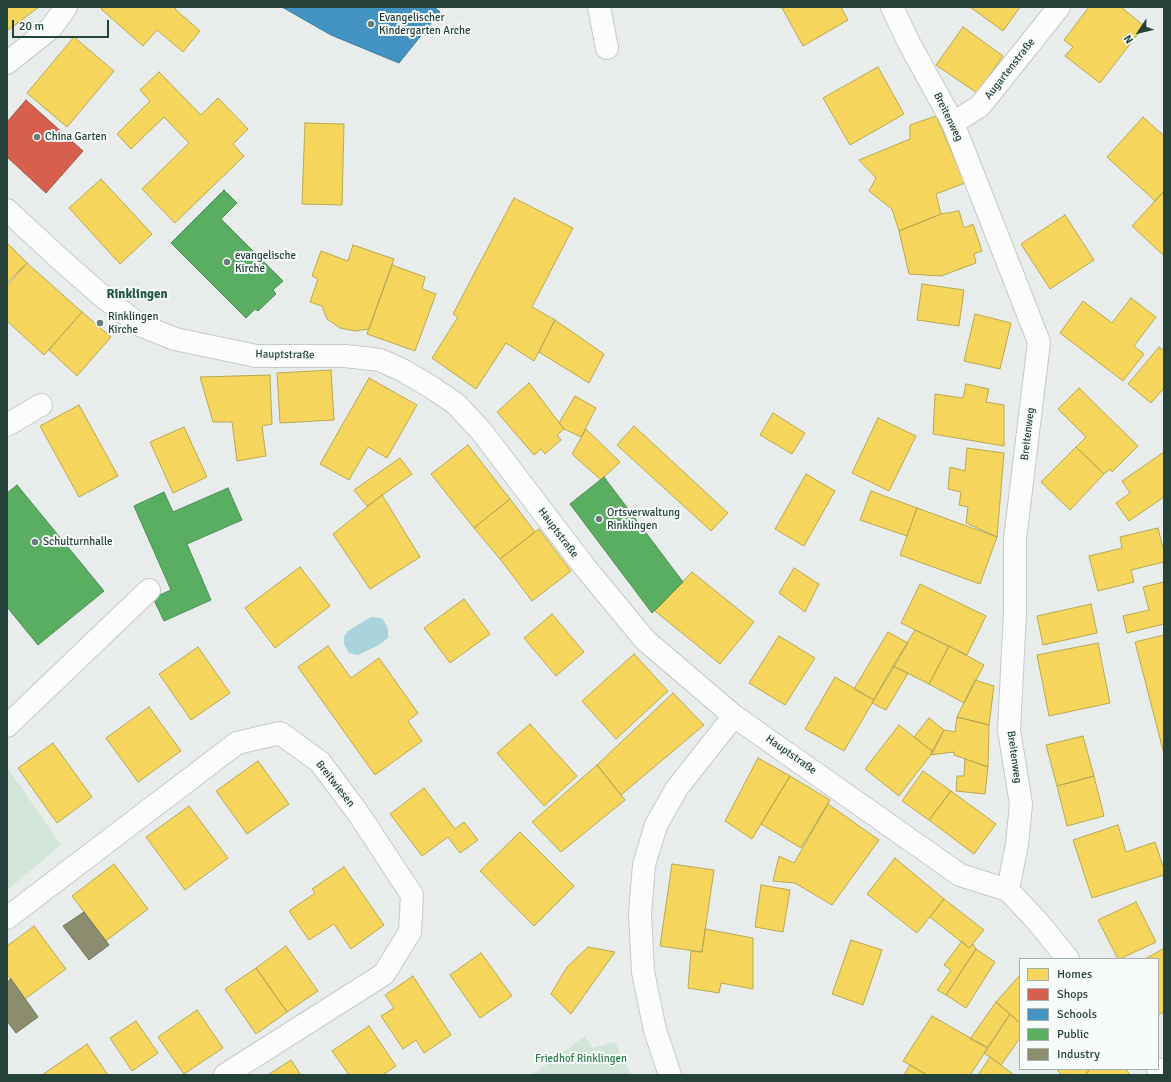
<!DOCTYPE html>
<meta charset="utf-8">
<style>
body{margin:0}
#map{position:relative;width:1171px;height:1082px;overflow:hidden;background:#e8edeb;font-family:Signika,sans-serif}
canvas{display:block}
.frame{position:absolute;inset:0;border:8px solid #24423a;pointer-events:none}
.legend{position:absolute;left:1019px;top:958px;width:140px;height:112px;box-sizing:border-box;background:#f7fbf9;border:1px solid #a3b1ad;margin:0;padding:5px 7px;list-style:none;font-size:12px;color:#24423a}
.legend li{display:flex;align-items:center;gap:8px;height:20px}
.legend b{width:20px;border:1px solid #a3b1ad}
.north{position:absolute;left:1119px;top:12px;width:40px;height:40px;-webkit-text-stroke:3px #f7fbf9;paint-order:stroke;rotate:235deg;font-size:11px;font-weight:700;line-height:16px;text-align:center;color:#24423a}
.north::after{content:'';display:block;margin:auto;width:14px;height:18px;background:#24423a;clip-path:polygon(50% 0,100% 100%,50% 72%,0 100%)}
.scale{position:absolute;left:12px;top:20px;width:97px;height:18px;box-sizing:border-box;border:2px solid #24423a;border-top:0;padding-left:5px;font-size:12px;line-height:14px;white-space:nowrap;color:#24423a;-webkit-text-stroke:3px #f7fbf9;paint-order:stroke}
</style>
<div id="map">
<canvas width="1171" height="1082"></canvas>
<div class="frame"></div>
<ul class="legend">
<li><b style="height:11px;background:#f6d55c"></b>Homes</li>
<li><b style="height:11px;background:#d6604d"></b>Shops</li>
<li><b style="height:11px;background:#4393c3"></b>Schools</li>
<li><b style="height:11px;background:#5aae61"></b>Public</li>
<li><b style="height:11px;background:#8c8c6e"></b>Industry</li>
</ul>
<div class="north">N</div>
<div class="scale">20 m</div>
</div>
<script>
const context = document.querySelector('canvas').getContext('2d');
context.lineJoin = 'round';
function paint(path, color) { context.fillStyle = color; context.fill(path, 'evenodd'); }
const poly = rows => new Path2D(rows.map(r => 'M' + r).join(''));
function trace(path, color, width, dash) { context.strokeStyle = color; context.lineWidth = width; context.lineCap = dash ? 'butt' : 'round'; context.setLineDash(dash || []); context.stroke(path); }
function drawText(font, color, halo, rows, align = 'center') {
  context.font = font + ' Signika,sans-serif'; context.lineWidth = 4; context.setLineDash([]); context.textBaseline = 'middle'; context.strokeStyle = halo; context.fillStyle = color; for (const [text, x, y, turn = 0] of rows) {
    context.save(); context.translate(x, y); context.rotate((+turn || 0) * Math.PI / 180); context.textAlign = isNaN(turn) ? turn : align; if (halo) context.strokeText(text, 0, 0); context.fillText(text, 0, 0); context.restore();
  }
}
paint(poly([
 [7,767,61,845,7,890],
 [585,1036,592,1048,615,1042,631,1075,531,1075,543,1067]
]), '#d1e6d8');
paint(poly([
 [371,617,381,618,384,621,388,629,388,638,379,645,358,655,349,653,344,644,344,636,348,631]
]), '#a9d4db');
const homes = poly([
 [7,7,39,7,7,31,7,7],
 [103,7,177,7,175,9,200,31,183,52,157,30,143,46,101,9,103,7],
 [783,7,841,7,848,20,803,46,782,8,783,7],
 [970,7,1020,7,1003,31,970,7],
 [1089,7,1121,7,1144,26,1100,83,1065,56,1073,47,1064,40,1089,7],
 [963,27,1003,56,977,93,936,65,963,27],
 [74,37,114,71,67,127,27,93,74,37],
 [878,67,904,114,850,145,823,98,878,67],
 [159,72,201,115,218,98,248,129,233,144,244,156,175,223,142,189,189,143,164,117,131,149,117,134,150,101,140,90,159,72],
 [936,116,965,183,936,194,941,214,899,231,892,209,869,191,876,178,859,160,910,139,910,125,936,116],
 [1143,117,1164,136,1164,191,1155,201,1107,157,1143,117],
 [305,123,344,124,342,205,302,204,305,123],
 [101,179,152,234,120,264,69,208,101,179],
 [1164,191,1164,256,1132,226,1164,191],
 [514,198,573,228,532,307,555,320,534,361,506,343,476,389,432,358,458,317,453,314,514,198],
 [959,211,964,228,973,224,982,251,974,254,976,263,941,276,909,274,899,231,941,214,959,211],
 [1065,215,1094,260,1050,289,1021,244,1065,215],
 [7,243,27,263,7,283,7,243],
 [353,245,394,259,369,329,355,331,340,328,327,319,322,306,310,302,318,279,312,276,321,251,348,261,353,245],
 [27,263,82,312,44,355,7,321,7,286,27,263],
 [392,265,425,277,422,289,436,294,415,351,367,334,392,265],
 [922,284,964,290,959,326,917,320,922,284],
 [1131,298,1156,317,1134,346,1144,354,1123,381,1060,333,1083,301,1112,323,1131,298],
 [82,312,111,337,77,376,49,350,82,312],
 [975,314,1011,323,1000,369,964,361,975,314],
 [555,320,604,354,589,383,539,352,555,320],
 [1159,347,1164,351,1164,388,1151,403,1128,384,1159,347],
 [331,370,334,420,280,423,277,373,331,370],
 [270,375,272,424,262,426,266,456,237,461,232,422,213,422,200,377,270,375],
 [369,378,417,405,387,458,368,447,349,480,320,464,369,378],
 [529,383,564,429,557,435,561,440,545,454,541,449,534,455,497,412,529,383],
 [966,384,989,389,986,402,1004,405,1004,446,933,434,935,394,963,398,966,384],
 [1079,388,1138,446,1112,472,1110,469,1104,474,1076,447,1086,437,1058,409,1079,388],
 [575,396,596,408,581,437,564,429,559,423,575,396],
 [79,405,118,476,79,497,40,426,79,405],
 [773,413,805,433,792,454,760,435,773,413],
 [878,418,916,436,889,491,852,473,878,418],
 [634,426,728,513,711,531,617,445,634,426],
 [184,427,207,477,173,493,150,442,184,427],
 [586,429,620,462,601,480,572,454,586,429],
 [468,445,510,499,474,528,431,474,468,445],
 [1076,447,1104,474,1070,510,1041,482,1076,447],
 [967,448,1004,453,997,537,966,523,968,507,959,505,961,492,948,489,950,467,965,471,967,448],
 [1164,452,1164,497,1129,521,1116,503,1130,493,1122,481,1164,452],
 [400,458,412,474,367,506,354,490,400,458],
 [806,474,835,491,804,546,775,529,806,474],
 [871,491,917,508,907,536,860,520,871,491],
 [382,495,420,557,370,589,333,534,382,495],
 [510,499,535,532,500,559,474,528,510,499],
 [917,508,997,537,980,584,900,555,917,508],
 [1158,528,1164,552,1164,562,1131,570,1134,582,1098,591,1089,556,1122,548,1120,537,1158,528],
 [539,529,571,571,532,601,500,559,539,529],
 [300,567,330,606,275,648,245,608,300,567],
 [794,568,819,584,805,612,779,593,794,568],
 [692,572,754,622,720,664,655,611,692,572],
 [1164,582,1164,624,1127,633,1123,616,1149,610,1143,587,1164,582],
 [920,584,986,616,967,655,901,623,920,584],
 [464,599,490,634,450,663,424,628,464,599],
 [1091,604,1097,633,1043,645,1037,616,1091,604],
 [552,614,584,652,556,676,524,638,552,614],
 [915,630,949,646,929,684,893,666,915,630],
 [888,632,908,643,874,700,854,689,888,632],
 [1164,635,1164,754,1135,642,1164,635],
 [779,636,815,658,785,705,749,683,779,636],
 [1098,643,1110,703,1049,716,1037,655,1098,643],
 [328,646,351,678,379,658,418,713,408,721,422,741,375,775,298,667,328,646],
 [949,646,984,665,964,703,929,684,949,646],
 [198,647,230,693,191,720,159,674,198,647],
 [634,654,668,691,616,739,582,701,634,654],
 [893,666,908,673,886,710,872,703,893,666],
 [835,677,874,700,844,751,805,729,835,677],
 [975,680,994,686,989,725,957,717,975,680],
 [673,693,704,725,621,795,597,765,673,693],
 [149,707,181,751,138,782,106,738,149,707],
 [957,717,989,725,988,767,954,755,954,752,930,755,944,730,955,732,957,717],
 [929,718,944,730,933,752,914,737,929,718],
 [530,724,577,776,544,806,497,753,530,724],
 [899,725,933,752,899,796,865,769,899,725],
 [1083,736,1094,776,1057,786,1046,745,1083,736],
 [53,743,92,797,57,823,18,768,53,743],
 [758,758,790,776,752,839,725,821,758,758],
 [965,759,988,767,985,794,956,791,957,776,964,776,965,759],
 [258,761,289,804,247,834,216,791,258,761],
 [597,765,625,800,561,852,532,822,597,765],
 [923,771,951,791,929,820,902,801,923,771],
 [790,776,830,800,801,848,761,824,790,776],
 [1094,776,1104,816,1067,826,1057,786,1094,776],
 [424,788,455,829,464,822,478,840,460,853,448,837,422,856,390,814,424,788],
 [951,791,996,824,974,854,929,820,951,791],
 [828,804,879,840,832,905,795,883,773,881,779,856,794,863,828,804],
 [189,806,228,858,185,890,146,837,189,806],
 [1118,825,1126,852,1155,842,1164,869,1164,875,1092,898,1073,840,1118,825],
 [520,832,574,886,534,926,480,871,520,832],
 [895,858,944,899,917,933,867,894,895,858],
 [114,864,148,909,106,941,72,896,114,864],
 [672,864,714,870,702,952,660,946,672,864],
 [344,867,384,925,351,949,334,924,309,940,289,911,315,893,312,889,344,867],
 [761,885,790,890,783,932,755,927,761,885],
 [944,899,984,930,969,948,930,917,944,899],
 [1136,902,1156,942,1120,959,1118,959,1098,920,1136,902],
 [34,926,66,969,25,999,7,974,7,946,34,926],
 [705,929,753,938,753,989,721,983,719,993,688,988,691,951,702,952,705,929],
 [851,940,882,950,863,1005,832,994,851,940],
 [962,941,969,948,973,944,976,949,946,995,937,990,951,970,944,965,962,941],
 [286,946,318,991,287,1012,256,968,286,946],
 [588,947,615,952,571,1014,551,994,567,967,588,947],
 [976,949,995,962,966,1008,946,995,976,949],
 [1163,949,1164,952,1164,1012,1158,1015,1158,959,1145,959,1163,949],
 [481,953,512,996,480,1018,450,975,481,953],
 [256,968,287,1012,256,1034,225,989,256,968],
 [1020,975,1020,1023,996,1002,1020,975],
 [413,976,451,1035,424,1053,416,1040,403,1049,381,1016,394,1008,385,995,413,976],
 [996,1002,1010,1014,988,1048,970,1039,996,1002],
 [197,1010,223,1048,184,1074,158,1037,197,1010],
 [1010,1014,1020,1023,1020,1038,1001,1065,984,1053,1010,1014],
 [932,1016,988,1048,970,1075,927,1075,903,1061,932,1016],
 [136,1021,158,1053,132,1071,110,1038,136,1021],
 [369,1026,396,1066,383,1075,349,1075,332,1051,369,1026],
 [87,1044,108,1075,42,1075,87,1044],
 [990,1057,1001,1065,1014,1075,978,1075,990,1057],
 [291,1060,301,1075,268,1075,291,1060],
 [910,1065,927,1075,904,1075,910,1065],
 [1056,1069,1090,1069,1085,1075,1062,1075,1056,1069],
 [1090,1069,1126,1069,1130,1075,1085,1075,1090,1069]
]);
paint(homes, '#f6d55c');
trace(homes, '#b7a952', 1);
const shops = poly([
 [26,100,83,151,46,193,7,157,7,122,26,100]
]);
paint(shops, '#d6604d');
trace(shops, '#a15747', 1);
const schools = poly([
 [282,7,434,7,440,12,399,63,331,35,282,7]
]);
paint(schools, '#4393c3');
trace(schools, '#3a7b9a', 1);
const public = poly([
 [224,190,237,203,221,219,283,281,273,290,276,294,258,311,255,309,246,318,171,243,224,190],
 [604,477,683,582,652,613,570,504,604,477],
 [17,485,104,591,38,645,7,607,7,493,17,485],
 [228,488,242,520,187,544,211,600,164,621,153,598,171,590,134,506,164,492,173,512,228,488]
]);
paint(public, '#5aae61');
trace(public, '#4a8e55', 1);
const industry = poly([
 [84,912,109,945,89,960,63,926,84,912],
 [11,979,38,1017,16,1033,7,1021,7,982,11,979]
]);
paint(industry, '#8c8c6e');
trace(industry, '#6d765e', 1);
const minor = poly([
 [599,7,607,48],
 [892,7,909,43,953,123,1039,342,1015,539,1015,613,1009,730,1021,804,1017,844,1008,890],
 [7,63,51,28,66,7],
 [953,123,980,106,1059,7],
 [7,210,61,260,102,296,140,325,175,339,256,356,345,356,380,360,404,371,431,387,456,404,482,432,584,566,645,640,734,716,960,875,1008,890,1037,921,1068,959],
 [7,425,41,405],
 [7,726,149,590],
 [7,918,237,743,280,733,320,762,358,813,412,895,410,932,384,974,225,1075],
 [1158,1069,1163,1075],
 [670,1075,655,1030,643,972,640,914,644,865,656,825,677,788,734,716]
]);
trace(minor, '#c5cac8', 24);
trace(minor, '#fcfcfc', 22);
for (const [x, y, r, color] of [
 [371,24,4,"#697e78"],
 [37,137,4,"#697e78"],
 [227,262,4,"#697e78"],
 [100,323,4,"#697e78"],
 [599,519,4,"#697e78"],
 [35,542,4,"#697e78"]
]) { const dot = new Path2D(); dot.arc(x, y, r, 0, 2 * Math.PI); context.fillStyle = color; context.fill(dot); trace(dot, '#f7fbf9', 1.5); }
drawText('11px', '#24423a', '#f7fbf9', [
 ["Evangelischer",379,18],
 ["Kindergarten Arche",379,31],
 ["China Garten",45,137],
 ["evangelische",235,256],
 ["Kirche",235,269],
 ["Rinklingen",108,317],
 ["Kirche",108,330],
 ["Ortsverwaltung",607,513],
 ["Rinklingen",607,526],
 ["Schulturnhalle",43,542]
], 'left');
drawText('11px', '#24423a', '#f7fbf9', [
 ["Augartenstraße",1010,69,-52],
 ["Breitenweg",948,117,64],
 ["Hauptstraße",285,355,1],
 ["Breitenweg",1028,434,-83],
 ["Hauptstraße",558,533,53],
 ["Hauptstraße",791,755,35],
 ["Breitenweg",1014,757,82],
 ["Breitwiesen",335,784,52]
]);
drawText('11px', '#2d7a4b', '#f7fbf9', [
 ["Friedhof Rinklingen",581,1059]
]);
drawText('bold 13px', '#1f5548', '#f7fbf9', [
 ["Rinklingen",137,295]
]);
</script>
